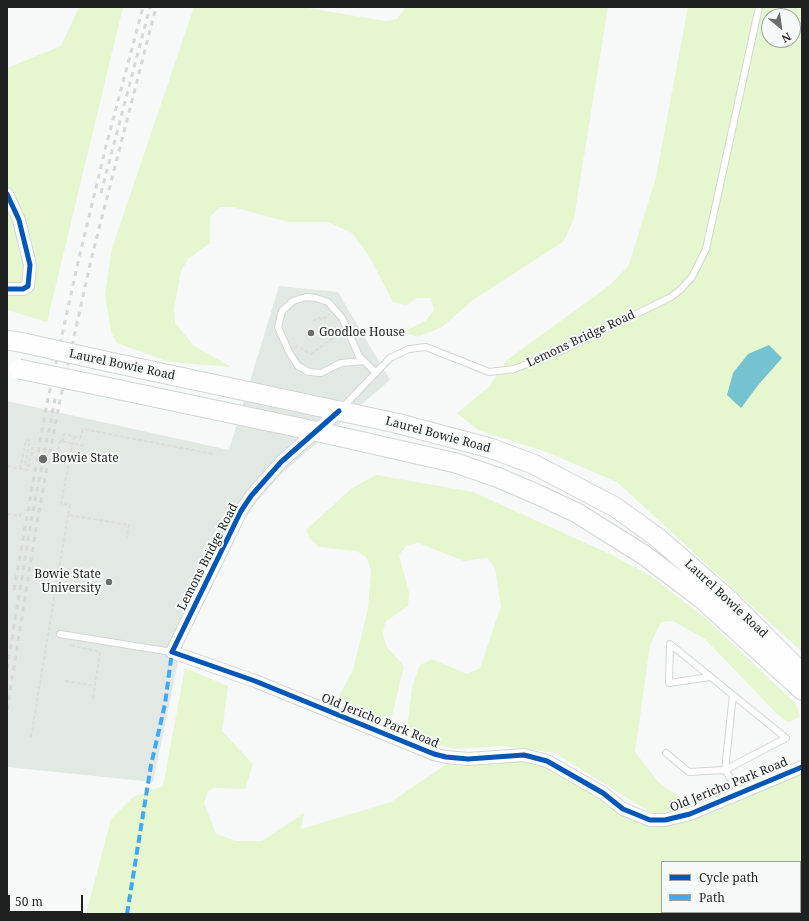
<!DOCTYPE html>
<style>
body{margin:0}
#map{position:relative;width:809px;height:921px;overflow:hidden;background:#f6f9f8;font-family:"Noto Serif",serif}
canvas{display:block}
.frame{position:absolute;inset:0;border:8px solid #1f2120;pointer-events:none}
.legend{position:absolute;left:661px;top:861px;width:140px;height:52px;box-sizing:border-box;background:#f5faf8;border:1px solid #9fa3a2;margin:0;padding:5px 7px;list-style:none;font-size:12px;color:#1f2120}
.legend li{display:flex;align-items:center;gap:8px;height:20px}
.legend b{width:20px;border:1px solid #9fa3a2}
.north{position:absolute;left:761px;top:8px;width:40px;height:40px;box-sizing:border-box;background:#f5faf8;border:1px solid #9fa3a2;border-radius:50%;rotate:151deg;font-size:11px;font-weight:700;line-height:16px;text-align:center;color:#1f2120}
.north::after{content:'';display:block;margin:auto;width:14px;height:18px;background:#6a6d6c;clip-path:polygon(50% 0,100% 100%,50% 72%,0 100%)}
.scale{position:absolute;left:8px;top:895px;width:75px;height:18px;box-sizing:border-box;border:2px solid #1f2120;border-top:0;padding-left:5px;font-size:12px;line-height:14px;white-space:nowrap;color:#1f2120;-webkit-text-stroke:3px #f5faf8;paint-order:stroke}
</style>
<div id="map">
<canvas width="809" height="921"></canvas>
<div class="frame"></div>
<ul class="legend">
<li><b style="height:5px;background:#0057b8"></b>Cycle path</li>
<li><b style="height:5px;background:#3fa9f5"></b>Path</li>
</ul>
<div class="north">N</div>
<div class="scale">50 m</div>
</div>
<script>
const context = document.querySelector('canvas').getContext('2d');
context.lineJoin = 'round';
function paint(path, color) { context.fillStyle = color; context.fill(path, 'evenodd'); }
const poly = rows => new Path2D(rows.map(r => 'M' + r).join(''));
function trace(path, color, width, dash) { context.strokeStyle = color; context.lineWidth = width; context.lineCap = dash ? 'butt' : 'round'; context.setLineDash(dash || []); context.stroke(path); }
function drawText(font, color, halo, rows, align = 'center') {
  context.font = font + ' "Noto Serif",serif'; context.lineWidth = 4; context.setLineDash([]); context.textBaseline = 'middle'; context.strokeStyle = halo; context.fillStyle = color; for (const [text, x, y, turn = 0] of rows) {
    context.save(); context.translate(x, y); context.rotate((+turn || 0) * Math.PI / 180); context.textAlign = isNaN(turn) ? turn : align; if (halo) context.strokeText(text, 0, 0); context.fillText(text, 0, 0); context.restore();
  }
}
paint(poly([
 [279,286,338,292,390,380,279,476,241,520,182,643,153,782,7,767,7,401,229,450]
]), '#e2e9e5');
paint(poly([
 [79,7,123,7,47,322,7,310,7,68,61,46],
 [194,7,302,7,385,21,397,19,406,7,608,7,574,218,564,241,473,300,442,327,417,337,403,332,425,321,434,310,431,298,417,298,406,305,393,302,369,256,352,233,328,222,288,222,233,207,220,207,210,217,210,243,188,259,181,271,174,309,175,323,194,346,231,367,169,362,117,343,111,332,105,294,112,248],
 [688,7,802,7,802,652,617,482,544,451,478,430,457,413,489,387,507,360,610,285,629,265,656,177],
 [769,16,793,16,793,40,769,40],
 [376,475,473,492,612,555,652,577,705,618,796,704,800,717,788,722,778,715,705,639,673,621,661,622,650,645,635,752,659,783,681,798,677,810,665,815,653,814,555,753,505,746,455,749,430,743,407,730,412,687,420,665,432,659,467,674,480,668,501,606,495,568,487,558,464,561,419,543,407,545,399,555,409,593,408,606,385,622,383,634,386,646,404,666,392,715,380,719,343,707,340,694,353,670,368,609,371,571,367,558,357,551,319,547,310,539,306,530,352,488],
 [185,668,228,686,222,731,253,764,245,789,214,788,208,791,204,803,216,834,236,841,262,841,304,813,301,829,391,802,451,761,547,760,635,817,661,824,802,771,802,914,86,914,111,819,133,797,163,786],
 [662,862,800,862,800,912,662,912]
]), '#e6f6ce');
paint(poly([
 [769,345,782,358,759,384,741,408,727,395,733,373,748,354]
]), '#75c2d1');
const lane = poly([
 [364,361,341,363,321,373,309,372,298,366,289,352,278,327,282,311,293,301,306,297,316,298,328,302,342,318,359,356,376,373],
 [341,409,390,358,409,349,426,347,489,372,514,369,561,351,671,297,680,290,692,277,706,249,759,7],
 [60,634,172,652],
 [710,677,669,683,670,644,786,738,725,770,739,792],
 [666,753,689,772,725,770,733,695]
]);
const street = poly([
 [7,194,19,220,30,265,28,286,23,289,7,289],
 [339,411,281,462,251,496,241,511,172,652,255,681,434,754,446,757,468,759,524,755,547,761,603,793,623,809,650,820,665,820,690,814,802,767]
]);
const primary = poly([
 [7,340,24,343],
 [114,363,396,423,490,448,533,464,615,507,658,538,729,600,802,673],
 [111,388,315,431,456,463,499,478,541,496,577,513,644,555,701,598,802,690]
]);
trace(lane, '#d3d6d5', 8);
trace(street, '#d3d6d5', 14);
trace(primary, '#d3d6d5', 21);
trace(poly([
 [313,321,319,318,322,320,330,314],
 [295,348,297,346,311,354,340,333],
 [74,436,61,504,70,505,68,515,129,525,127,538],
 [62,442,64,434,80,438,83,429,213,454],
 [32,456,33,449],
 [56,462,60,441,84,446],
 [7,466,28,470,32,448,33,449],
 [20,469,26,440,30,441,25,466,28,466],
 [7,514,20,516,21,513],
 [71,645,100,652,93,698],
 [65,681,91,685],
 [31,737,68,515]
]), '#dcdddd', 2, [4, 2]);
trace(lane, '#fefefe', 6);
trace(street, '#fefefe', 12);
trace(primary, '#fefefe', 19);
trace(poly([
 [101,193,150,7],
 [14,590,47,403,79,258,106,146,143,7],
 [7,669,32,516,56,394],
 [7,710,38,516,59,405,91,260,156,7]
]), '#d7d9d9', 3, [5, 5]);
const primaryBridge = poly([
 [24,343,114,363],
 [19,369,111,388]
]);
trace(primaryBridge, '#d3d6d5', 21, []);
trace(primaryBridge, '#fefefe', 19);
trace(poly([
 [127,914,151,765,165,704,172,652]
]), '#3fa9f5', 4, [8, 4]);
trace(poly([
 [7,194,19,220,30,265,28,286,23,289,7,289],
 [339,411,281,462,251,496,241,511,172,652,255,681,434,754,446,757,468,759,524,755,547,761,603,793,623,809,650,820,665,820,690,814,802,767]
]), '#0057b8', 5);
for (const [x, y, r, color] of [
 [311,333,4,"#6a6d6c"],
 [43,459,5,"#6a6d6c"],
 [109,582,4,"#6a6d6c"]
]) { const dot = new Path2D(); dot.arc(x, y, r, 0, 2 * Math.PI); context.fillStyle = color; context.fill(dot); trace(dot, '#f5faf8', 1.5); }
drawText('12px', '#1f2120', '#f5faf8', [
 ["Goodloe House",319,333],
 ["Bowie State",52,459],
 ["Bowie State",101,575,"right"],
 ["University",101,589,"right"]
], 'left');
drawText('12px', '#1f2120', '#f5faf8', [
 ["Lemons Bridge Road",581,339,-25],
 ["Laurel Bowie Road",122,365,12],
 ["Laurel Bowie Road",438,435,15],
 ["Lemons Bridge Road",208,557,-63],
 ["Laurel Bowie Road",726,599,43],
 ["Old Jericho Park Road",380,721,22],
 ["Old Jericho Park Road",729,785,-22]
]);
</script>
